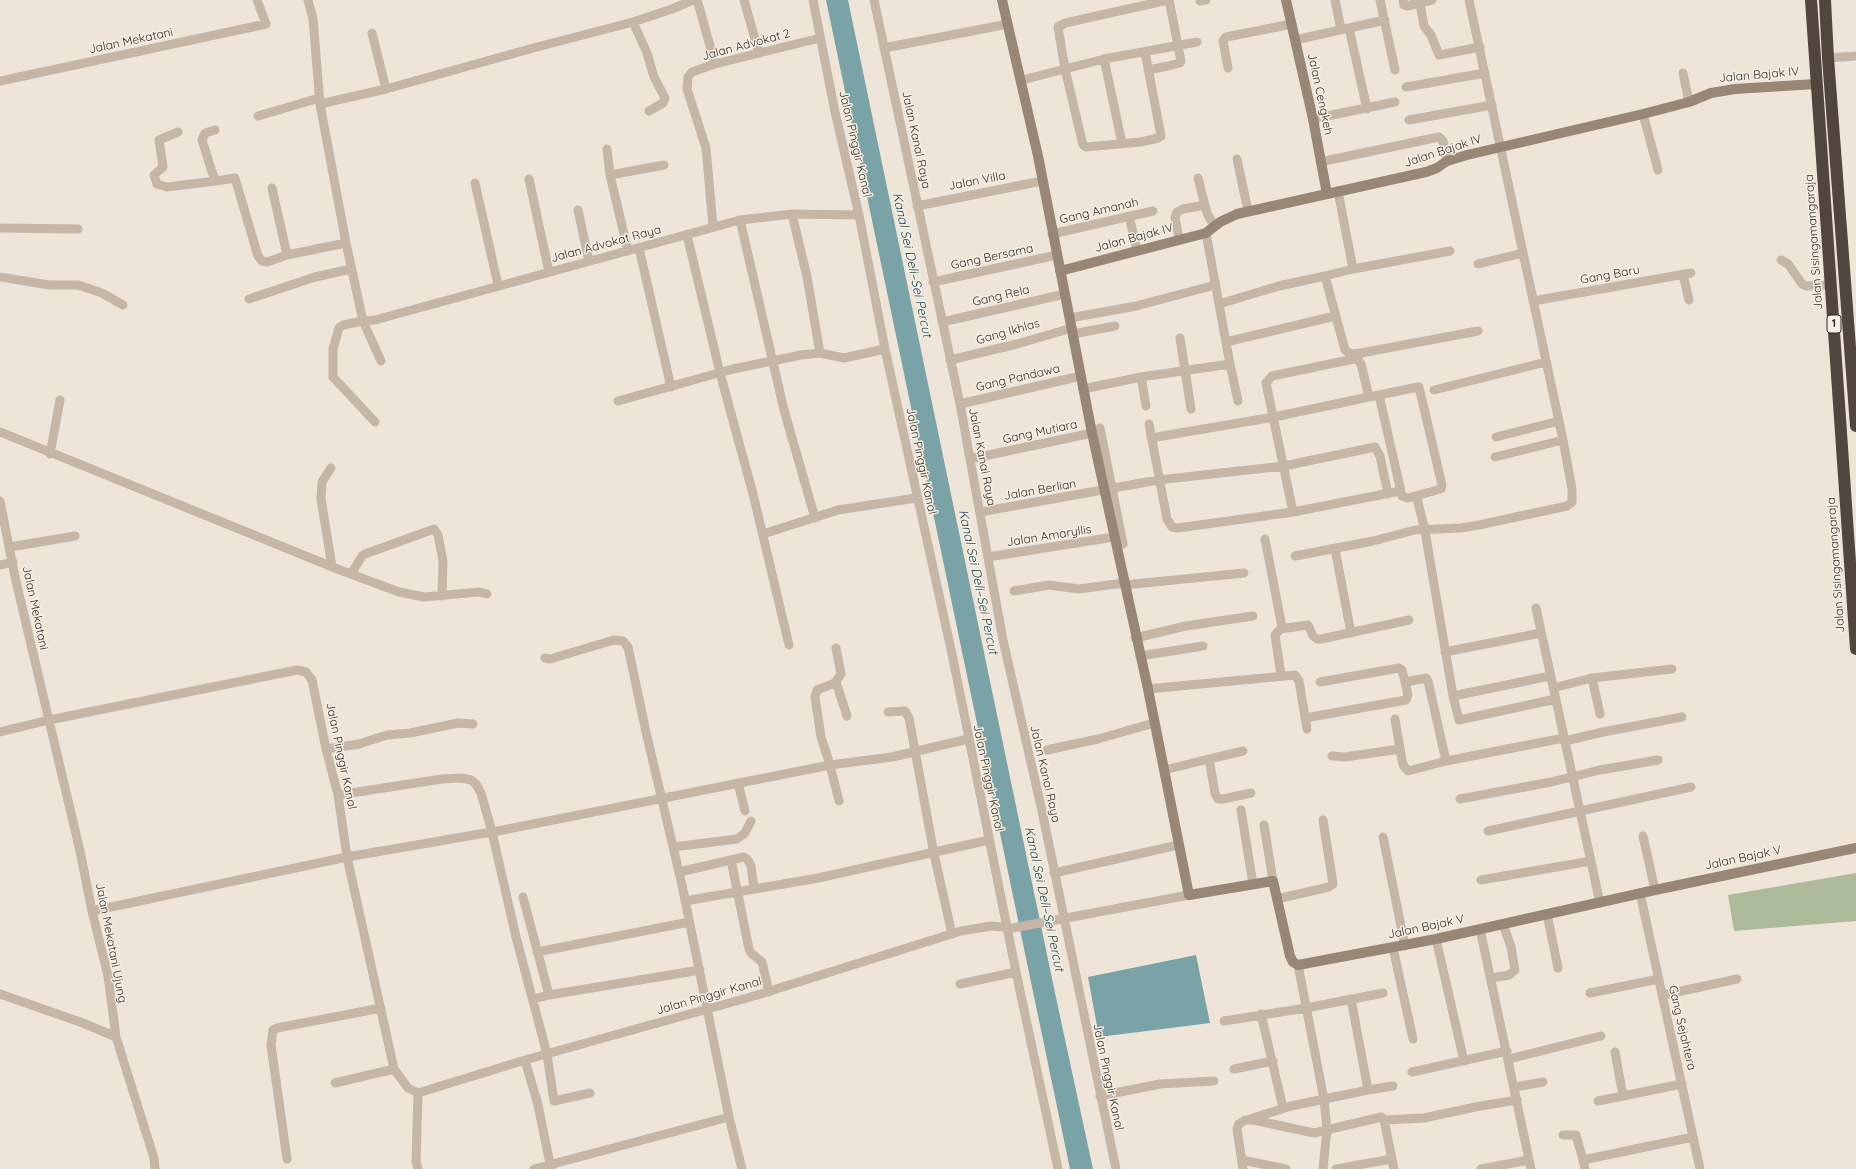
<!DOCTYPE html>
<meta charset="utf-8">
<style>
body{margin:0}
canvas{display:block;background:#eee5d8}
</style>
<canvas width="1856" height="1169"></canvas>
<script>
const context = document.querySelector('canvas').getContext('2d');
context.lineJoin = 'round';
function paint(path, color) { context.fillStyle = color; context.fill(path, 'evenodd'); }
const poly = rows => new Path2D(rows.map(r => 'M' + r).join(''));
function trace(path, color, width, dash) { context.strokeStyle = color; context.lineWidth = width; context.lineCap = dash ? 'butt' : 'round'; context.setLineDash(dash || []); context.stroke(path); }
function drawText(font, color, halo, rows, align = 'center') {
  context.font = font + ' Quicksand,sans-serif'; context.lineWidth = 3; context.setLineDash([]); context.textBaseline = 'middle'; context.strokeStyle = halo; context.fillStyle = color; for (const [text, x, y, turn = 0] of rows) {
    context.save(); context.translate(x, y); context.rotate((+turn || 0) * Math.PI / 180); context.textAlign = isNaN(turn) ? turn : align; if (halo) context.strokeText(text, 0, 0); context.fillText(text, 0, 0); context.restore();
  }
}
paint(poly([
 [1856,873,1856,921,1734,931,1728,895]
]), '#aebb9a');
paint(poly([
 [826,0,848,0,1055,993,1093,1169,1070,1169],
 [1196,955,1210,1023,1099,1037,1088,977]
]), '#7aa3a8');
trace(poly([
 [308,0,313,19,320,104,346,243,363,321,375,320,740,220,792,214,859,215],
 [694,0,698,3,715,64],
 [744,0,759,53],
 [813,0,835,112,859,215,885,349,952,654,1016,972,1058,1169],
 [874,0,960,404,1003,640,1042,811,1116,1169],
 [1335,0,1341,29],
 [1380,0,1395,70],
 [1403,0,1404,5,1407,6,1432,0],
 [1200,1,1206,0],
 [1420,4,1424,26,1431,35,1439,55,1480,47],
 [633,22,647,53,654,77,665,98,663,103,649,111],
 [1349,28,1367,109],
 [372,33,386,89],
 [1295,40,1385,20],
 [884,48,1008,24],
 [1145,52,1161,136,1158,138,1141,142,1086,147,1083,145,1065,69,1058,27,1065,23,1168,0],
 [1828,58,1856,56],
 [1104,59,1122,143],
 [1228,68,1223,41,1226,37,1292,24],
 [1148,70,1168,66,1180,63,1181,61,1169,0],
 [1683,73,1689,102],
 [1022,80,1104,59,1197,42],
 [0,81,266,24,257,0],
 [1406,87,1485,73],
 [320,104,386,89,537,47,633,22,672,9,693,0],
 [1643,114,1658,170],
 [258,116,319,98],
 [1313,119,1395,102],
 [1409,120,1492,105],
 [215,130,205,133,202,140,212,172,216,181,235,178,258,256,262,261,267,262,287,255,346,243],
 [178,132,159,140,163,167,154,175,157,184,167,187,216,181],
 [607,149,610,175,628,251],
 [1237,159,1248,211],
 [1320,162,1439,137,1443,141,1447,161],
 [610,175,664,165],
 [1198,178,1207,213,1214,226],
 [529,179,549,272],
 [475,183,498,285],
 [272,188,287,255],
 [1338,191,1353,269,1325,276,1345,350,1351,354,1361,353,1478,331],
 [917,206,1042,181],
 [578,210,589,261],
 [792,214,807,277,820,353],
 [1129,216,1137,250],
 [740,220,784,410,815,518],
 [713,226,706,148,687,89,688,77,692,72,715,64,820,38],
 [0,228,78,229],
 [1052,234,1153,211],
 [687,235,720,373,753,494,789,645],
 [1179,239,1175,217,1177,212,1183,209,1205,205],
 [639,248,671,387],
 [1781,260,1788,264,1802,284,1806,286,1831,285],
 [1478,264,1523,253],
 [1353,269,1450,251],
 [1683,274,1689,300],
 [0,277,49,285,78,285,102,293,123,305],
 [933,282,1057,255],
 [249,299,315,277,351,269],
 [1533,301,1691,273],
 [1219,304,1279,286,1325,276],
 [1070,318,1136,306,1215,285],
 [942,322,1065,294],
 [1073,334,1115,326],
 [1180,338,1191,409],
 [1226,342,1335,316],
 [950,360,1017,344,1072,328],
 [1230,364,1238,401],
 [1083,389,1141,377],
 [1434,390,1546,362],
 [1379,395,1402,496,1408,498,1441,489,1442,485,1419,387,1418,387,1379,395,1369,397,1361,364,1358,360,1354,359,1272,376,1266,383,1293,512,1400,491],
 [618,401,733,369,801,355,820,353,844,358,885,349],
 [960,404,1081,376],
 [1146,406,1141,377,1230,364,1206,233],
 [375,422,333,377,333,349,339,328,343,325,363,321,381,361],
 [1149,424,1167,519,1172,527,1178,528,1293,512],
 [1100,428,1123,544],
 [0,432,340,570,399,592,424,597,479,592,487,594],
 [1496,437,1559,421],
 [1151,438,1274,417,1369,397],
 [50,454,60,400],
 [1495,457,1563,440],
 [970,459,1092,433],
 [331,468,322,482,321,499,332,566],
 [1417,498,1425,531,1453,696,1459,720,1556,699],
 [0,501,15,577,80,851,92,911,108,976,116,1037,154,1158,155,1169],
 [980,512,1158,480,1284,466,1375,447,1380,456,1388,494],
 [763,534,838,510,916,498],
 [1265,539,1281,622,1282,627,1275,635,1281,675],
 [10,547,75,536],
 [1335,549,1351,633],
 [1295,556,1373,541,1415,530,1461,528,1479,525,1567,506,1572,502,1572,489,1563,440,1469,0],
 [988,557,1114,537],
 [0,565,13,562],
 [351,574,362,556,365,554,434,529,438,535,443,561,442,596],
 [1124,585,1244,573],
 [1014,591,1049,585,1079,589,1124,583],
 [1536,608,1600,903],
 [1280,629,1308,625,1313,636,1317,639,1321,639,1409,620],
 [1135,638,1186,626,1253,616],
 [836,648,841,674,835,683,817,690,815,697,821,737,830,765,839,801],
 [1445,652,1541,633],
 [1140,656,1203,646],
 [545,658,550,659,614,640,623,641,628,647,646,732,682,885,729,1117,742,1169],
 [1592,678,1600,714],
 [836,682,847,716],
 [1320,682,1399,668,1402,670,1405,682,1426,678,1428,681,1446,761],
 [1553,688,1592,678,1672,669],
 [1148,689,1295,675,1299,681,1307,729],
 [1453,696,1550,676],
 [888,712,905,711,909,718,934,854,952,934],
 [1305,718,1406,700,1408,695,1405,682],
 [1395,719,1400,749],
 [0,732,49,720,297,670,306,672,312,680,326,749,338,795,347,857,394,1069,408,1088,418,1093,525,1060,754,996,961,931,991,926,1013,928,1189,895],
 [1565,741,1603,732,1682,717],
 [326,749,359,744,387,735,410,733,458,723,473,724],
 [1047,750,1098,739,1154,723],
 [1332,756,1345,757,1400,749,1403,765,1408,771,1446,761,1564,738],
 [1209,759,1243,751],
 [1164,770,1209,759,1215,793,1218,799,1223,799,1251,793],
 [738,783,745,811],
 [338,795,442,779,461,778,471,780,476,784,481,793,492,832,516,937,547,1054,554,1101,590,1093],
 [1460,799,1551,782,1600,770,1658,760],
 [1241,810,1253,884],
 [1264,825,1273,881],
 [1488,831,1691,787],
 [1643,836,1655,890],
 [1383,837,1405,946],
 [673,847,737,839,745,833,751,821],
 [731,860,749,949,751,953,762,962,769,992],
 [679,872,744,857,748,860,751,866,754,889],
 [1054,873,1178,845],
 [1481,880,1591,861],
 [1640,893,1700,1169],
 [523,897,549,995],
 [1277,899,1329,887,1333,884,1323,820],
 [685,901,818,878,989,840],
 [92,911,347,857,503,830,830,765,892,757,968,739],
 [1547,914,1558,968],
 [1480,929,1531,1169],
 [1436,939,1464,1061],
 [1393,948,1413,1039],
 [537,952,689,922],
 [1298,965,1324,1099,1327,1130,1323,1169],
 [1491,978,1509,975,1515,970,1511,947,1503,924],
 [960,984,1016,972],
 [1590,993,1659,979],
 [0,994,83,1023,116,1037],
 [1663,995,1737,979],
 [533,999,549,995,700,970],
 [1261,1014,1283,1108],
 [1224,1021,1306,1008,1383,993],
 [1615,1052,1623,1096],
 [1509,1059,1601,1036],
 [525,1060,538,1105,551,1169],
 [1234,1069,1273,1061],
 [1412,1072,1507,1051],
 [335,1083,394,1069],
 [1515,1087,1543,1082],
 [1368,1090,1393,1086],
 [1100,1096,1160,1084,1214,1081],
 [1598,1101,1682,1084],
 [1250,1119,1291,1106,1368,1090,1351,999],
 [1384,1120,1424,1118,1475,1107,1517,1100],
 [1563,1135,1576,1135,1583,1160],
 [287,1159,271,1045,273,1030,277,1028,381,1008],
 [1242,1160,1286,1169],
 [418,1169,416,1161,418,1093],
 [534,1169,729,1117],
 [1243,1169,1237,1129,1239,1124,1245,1120,1254,1120,1314,1133,1381,1117,1384,1120,1394,1169],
 [1336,1169,1392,1159],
 [1481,1169,1529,1160],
 [1585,1169,1583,1160,1693,1137]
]), '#c5b6a6', 9);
trace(poly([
 [1002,0,1038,156,1092,433,1148,689,1189,895,1273,881,1290,956,1293,962,1298,965,1436,939,1655,890,1856,848],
 [1286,0,1313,119,1327,194],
 [1060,271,1206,233,1220,222,1237,214,1426,172,1437,168,1447,161,1467,155,1643,114,1689,102,1711,93,1735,89,1816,84]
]), '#988677', 10);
trace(poly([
 [1811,0,1856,649],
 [1825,0,1828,58,1856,426]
]), '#52453e', 12);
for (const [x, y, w] of [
 [1834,324,14]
]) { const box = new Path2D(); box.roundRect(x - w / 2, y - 9, w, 18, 3); context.fillStyle = '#f6efe4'; context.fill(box); trace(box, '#312a26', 1); }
drawText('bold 11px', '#312a26', null, [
 ["1",1834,324]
]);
drawText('12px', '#312a26', '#f6efe4', [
 ["Jalan Mekatani",131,41,-12],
 ["Jalan Advokat 2",746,45,-15],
 ["Jalan Bajak IV",1759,75,-5],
 ["Jalan Cengkeh",1320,94,78],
 ["Jalan Kanal Raya",916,140,78],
 ["Jalan Pinggir Kanal",855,144,77],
 ["Jalan Bajak IV",1443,151,-18],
 ["Jalan Villa",977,181,-11],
 ["Gang Amanah",1099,211,-13],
 ["Jalan Bajak IV",1134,238,-15],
 ["Jalan Sisingamangaraja",1814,242,-94],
 ["Jalan Advokat Raya",606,244,-15],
 ["Gang Bersama",992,257,-12],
 ["Gang Baru",1610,275,-10],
 ["Gang Rela",1001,296,-13],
 ["Gang Ikhlas",1008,332,-16],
 ["Gang Pandawa",1018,378,-13],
 ["Gang Mutiara",1040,432,-12],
 ["Jalan Kanal Raya",982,457,79],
 ["Jalan Pinggir Kanal",921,461,78],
 ["Jalan Berlian",1040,490,-10],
 ["Jalan Amaryllis",1049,536,-9],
 ["Jalan Sisingamangaraja",1836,565,-94],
 ["Jalan Mekatani",35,608,78],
 ["Jalan Pinggir Kanal",341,756,78],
 ["Jalan Kanal Raya",1045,774,77],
 ["Jalan Pinggir Kanal",988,778,78],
 ["Jalan Bajak V",1743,858,-12],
 ["Jalan Bajak V",1426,927,-12],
 ["Jalan Mekatani Ujung",111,943,79],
 ["Jalan Pinggir Kanal",709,996,-16],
 ["Gang Sejahtera",1682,1028,77],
 ["Jalan Pinggir Kanal",1108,1077,78]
]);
drawText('italic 13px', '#20484f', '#f6efe4', [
 ["Kanal Sei Deli–Sei Percut",912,265,78],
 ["Kanal Sei Deli–Sei Percut",978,582,78],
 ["Kanal Sei Deli–Sei Percut",1044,899,78]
]);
</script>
